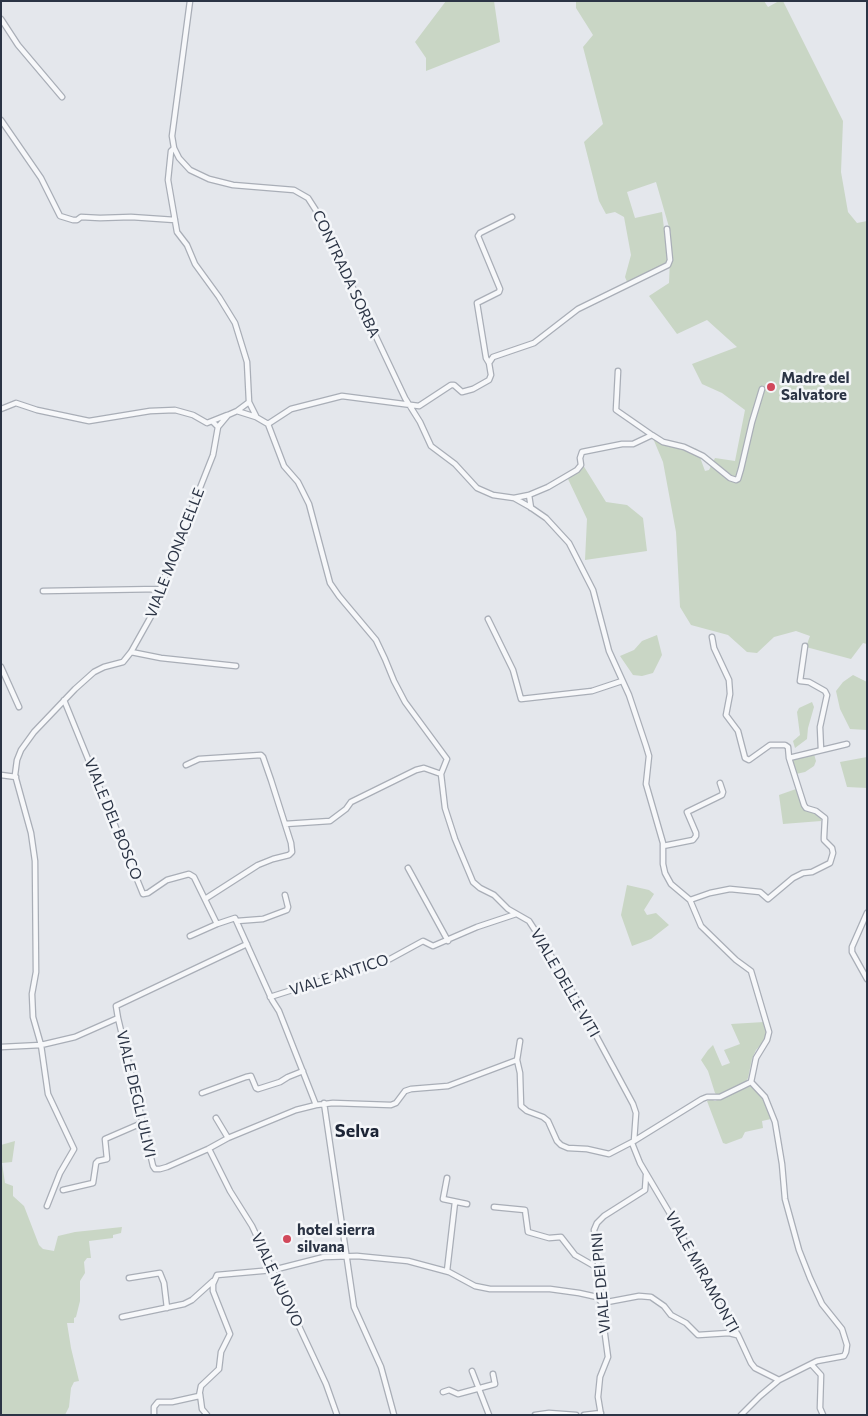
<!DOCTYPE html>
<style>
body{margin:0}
#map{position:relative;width:868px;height:1416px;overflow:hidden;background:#e4e7ec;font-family:Commissioner,sans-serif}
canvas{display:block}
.frame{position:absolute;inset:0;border:2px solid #2b3445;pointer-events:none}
</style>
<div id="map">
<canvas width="868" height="1416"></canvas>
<div class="frame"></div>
</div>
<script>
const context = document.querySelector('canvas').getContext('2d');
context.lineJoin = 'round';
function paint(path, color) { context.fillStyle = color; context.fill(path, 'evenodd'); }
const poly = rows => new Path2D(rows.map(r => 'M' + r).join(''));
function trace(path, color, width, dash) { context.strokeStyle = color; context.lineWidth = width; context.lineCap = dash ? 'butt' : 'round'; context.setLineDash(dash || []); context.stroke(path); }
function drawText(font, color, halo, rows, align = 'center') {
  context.font = font + ' Commissioner,sans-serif'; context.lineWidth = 5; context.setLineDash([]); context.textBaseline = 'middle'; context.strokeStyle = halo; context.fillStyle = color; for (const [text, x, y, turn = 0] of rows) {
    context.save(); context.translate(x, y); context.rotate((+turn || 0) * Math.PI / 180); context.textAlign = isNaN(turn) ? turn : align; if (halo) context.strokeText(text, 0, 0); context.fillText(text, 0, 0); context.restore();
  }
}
paint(poly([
 [446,1,494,1,500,42,426,71,426,58,415,42],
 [576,1,764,1,768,7,779,1,783,1,843,121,841,172,848,212,857,223,867,221,867,644,863,643,851,659,806,647,810,636,796,631,774,637,757,653,747,652,728,635,691,625,680,607,676,532,663,462,652,436,697,449,705,471,709,470,715,458,735,461,745,410,722,393,702,384,692,364,737,347,707,320,677,334,649,296,669,283,671,234,656,182,627,192,635,218,662,212,668,261,666,264,628,284,625,277,631,255,624,217,615,212,606,214,599,201,584,142,603,124,583,47,593,35,576,8],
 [583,465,606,502,627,505,643,518,647,551,585,560,587,519,568,479],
 [657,635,662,655,653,673,642,676,633,675,620,656,634,650,642,641],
 [853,675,867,682,867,730,850,729,840,709,836,691,843,682],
 [812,702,814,707,808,728,807,739,795,748,793,741,800,735,797,712,799,708],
 [814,754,816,761,814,766,805,772,796,774,791,760],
 [867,757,867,788,847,787,840,762],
 [796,789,803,806,816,813,821,818,821,821,783,824,779,795],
 [627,885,649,890,654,894,644,910,647,915,656,913,669,925,651,939,632,946,621,915],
 [764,1022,767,1031,766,1039,756,1050,752,1059,748,1078,745,1083,723,1095,717,1095,715,1093,708,1071,701,1060,708,1050,713,1045,722,1066,730,1063,724,1050,740,1044,731,1024],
 [750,1086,755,1089,764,1101,771,1119,762,1121,763,1128,745,1132,742,1138,726,1144,723,1143,707,1101,711,1099,715,1101],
 [15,1141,12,1162,2,1163,5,1183,13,1186,13,1196,24,1206,39,1245,43,1249,54,1251,58,1236,75,1232,122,1227,121,1233,113,1235,113,1238,89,1241,91,1258,87,1258,84,1262,85,1273,80,1281,80,1301,76,1317,74,1318,74,1323,67,1323,71,1348,79,1381,74,1382,71,1388,69,1407,65,1415,1,1415,1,1145]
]), '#c9d6c5');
const minor = poly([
 [190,1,172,136,174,148,179,158,190,170,209,179,233,185,294,190,308,198,317,212,405,398,420,422,431,446,455,464,477,488,493,495,514,498,530,507,546,518,569,543,593,590,609,651,629,695,646,746,649,756,646,784,663,843,663,864,665,873,671,884,690,900,701,926,736,960,751,971,769,1032,767,1040,756,1058,751,1082,720,1097,707,1097,702,1099,634,1141,609,1154,587,1149,568,1148,561,1145,557,1141,548,1121,543,1117,527,1111,521,1106,520,1073,517,1060,520,1041],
 [1,19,18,45,62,97],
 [1,120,41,178,60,216,73,220,77,220,81,217,100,218,131,217,175,220],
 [174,148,171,151,168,180,177,232,187,245,195,264,219,297,235,323,247,362,249,402,256,416],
 [489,363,486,358,477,303,499,292,500,289,478,236,480,233,512,217],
 [618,371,616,410,652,435],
 [1,409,16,403,37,410,89,421,150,411,175,410,193,415,207,423,212,421,218,427],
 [237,411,249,402],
 [212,421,227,415],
 [268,424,284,466,298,482,309,504,330,583,339,596,376,640,385,659,394,681,405,702,447,759,441,774,445,808,455,839,473,882,480,888,494,895,508,909,529,921,544,944,572,991,633,1104,636,1113,634,1141],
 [268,424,291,409,342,396,419,406,451,385,454,385,462,392,473,389,489,380,491,375,489,363,493,357,534,343,578,309,668,265,670,260,667,229],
 [529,495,531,508],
 [514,498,529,495,548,487,577,470,581,465,580,458,582,452,622,444,633,444,652,435,663,442,684,447,703,456,730,478,736,480,738,479,741,469,752,422,762,389],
 [43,591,160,589],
 [488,619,513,670,521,699,592,691,622,681],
 [805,646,800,681,809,682,825,691,827,695,820,727,821,750],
 [131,652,161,658,236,666],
 [1,667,19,707],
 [64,700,143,894,148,893,167,880,189,874,194,877,217,924],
 [789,758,847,744],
 [186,765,199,759,261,755,263,757,271,780,291,843,292,852,289,855,273,859,258,865,205,899],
 [1,775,16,777],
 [285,824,330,821,346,809,351,802,416,770,424,768,441,774],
 [663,846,693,840,696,836,696,833,687,812,722,795,723,792,720,783],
 [408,868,448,941],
 [690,900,710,893,730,889,760,892,768,899,793,878,803,873,812,872,830,863,833,853,832,848,824,840,824,837,825,818,816,811,806,808,804,805,789,758,788,747,785,745,770,745,749,760,745,758,738,731,726,715,730,694,729,680,714,648,712,637],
 [867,913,852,947,852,952,867,979],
 [237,921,263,919,287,910,288,907,285,895],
 [190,936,217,924,235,918,272,1000,279,1011,316,1105],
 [270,997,390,959,423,941,433,946,477,927,516,914],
 [118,1018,153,1166,155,1169,160,1169,167,1167,208,1149,228,1138,216,1118],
 [1,1047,41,1045,75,1037,118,1018,116,1006,247,944],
 [202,1093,246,1077,251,1076,256,1088,258,1089,280,1082,288,1077,303,1071],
 [324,1103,354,1307,381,1367,394,1415],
 [228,1138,296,1110,316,1105,333,1103,391,1105,396,1103,405,1091,411,1089,448,1086,517,1060],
 [632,1143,640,1163,669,1212,723,1312,738,1335,751,1363,755,1368,779,1380],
 [209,1149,230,1191,252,1226,326,1384,337,1415],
 [447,1178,443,1199,467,1204],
 [63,1190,93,1183,96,1163,98,1161,107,1159,105,1139,142,1123],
 [47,1206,60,1173,74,1149,48,1094,41,1045,33,1017,32,994,36,972,35,861,31,833,15,775,17,760,21,750,34,732,75,689,94,672,104,667,123,662,131,652,154,611,160,589,213,455,218,427,228,415,237,411,256,417,268,424],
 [494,1207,525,1210,528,1232,549,1238,561,1237,575,1255,596,1267,599,1266],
 [447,1271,455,1202],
 [129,1278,160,1273,164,1283,167,1308],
 [602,1303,639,1296,651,1297,664,1306,671,1315,686,1323,698,1335,729,1333,737,1335],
 [122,1317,184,1304,192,1300,213,1281],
 [811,1364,821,1375,820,1408,823,1415],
 [472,1371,489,1415],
 [443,1392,449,1390,458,1394,495,1384,493,1374],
 [200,1394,202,1409,207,1415],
 [154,1415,154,1407,158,1402,172,1402,199,1396,201,1386,219,1369,221,1352,230,1334,213,1291,213,1284,217,1275,273,1270,324,1257,357,1256,408,1261,449,1272,475,1286,490,1289,550,1289,579,1293,597,1297,602,1303],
 [535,1415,549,1413,576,1415],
 [584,1415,601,1413],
 [601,1415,598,1397,600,1377,608,1357,603,1320,599,1270,594,1230,597,1223,604,1216,645,1190,646,1175],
 [741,1415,760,1396,779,1380,817,1361,844,1356,846,1352,847,1345,842,1329,822,1304,810,1278,799,1250,785,1199,782,1164,775,1122,765,1097,751,1082]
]);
trace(minor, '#a9aeb7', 7);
trace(minor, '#f7f8fa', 4.5);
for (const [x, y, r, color] of [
 [771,387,5,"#d1495b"],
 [287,1239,5,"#d1495b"]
]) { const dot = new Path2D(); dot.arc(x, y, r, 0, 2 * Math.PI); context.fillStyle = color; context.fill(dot); trace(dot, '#f4f6f9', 2); }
drawText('15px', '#2b3445', '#f4f6f9', [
 ["CONTRADA SORBA",346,274,65],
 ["VIALE MONACELLE",175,553,-69],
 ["VIALE DEL BOSCO",113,819,68],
 ["VIALE ANTICO",339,975,-18],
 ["VIALE DELLE VITI",565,983,60],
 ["VIALE DEGLI ULIVI",136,1094,77],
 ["VIALE MIRAMONTI",702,1272,61],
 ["VIALE NUOVO",277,1280,65],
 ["VIALE DEI PINI",601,1283,-95]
]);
drawText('bold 15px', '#2b3445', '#f4f6f9', [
 ["Madre del",781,378],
 ["Salvatore",781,395],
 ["hotel sierra",297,1230],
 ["silvana",297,1247]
], 'left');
drawText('bold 18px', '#1d2536', '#f4f6f9', [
 ["Selva",357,1131]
]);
</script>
